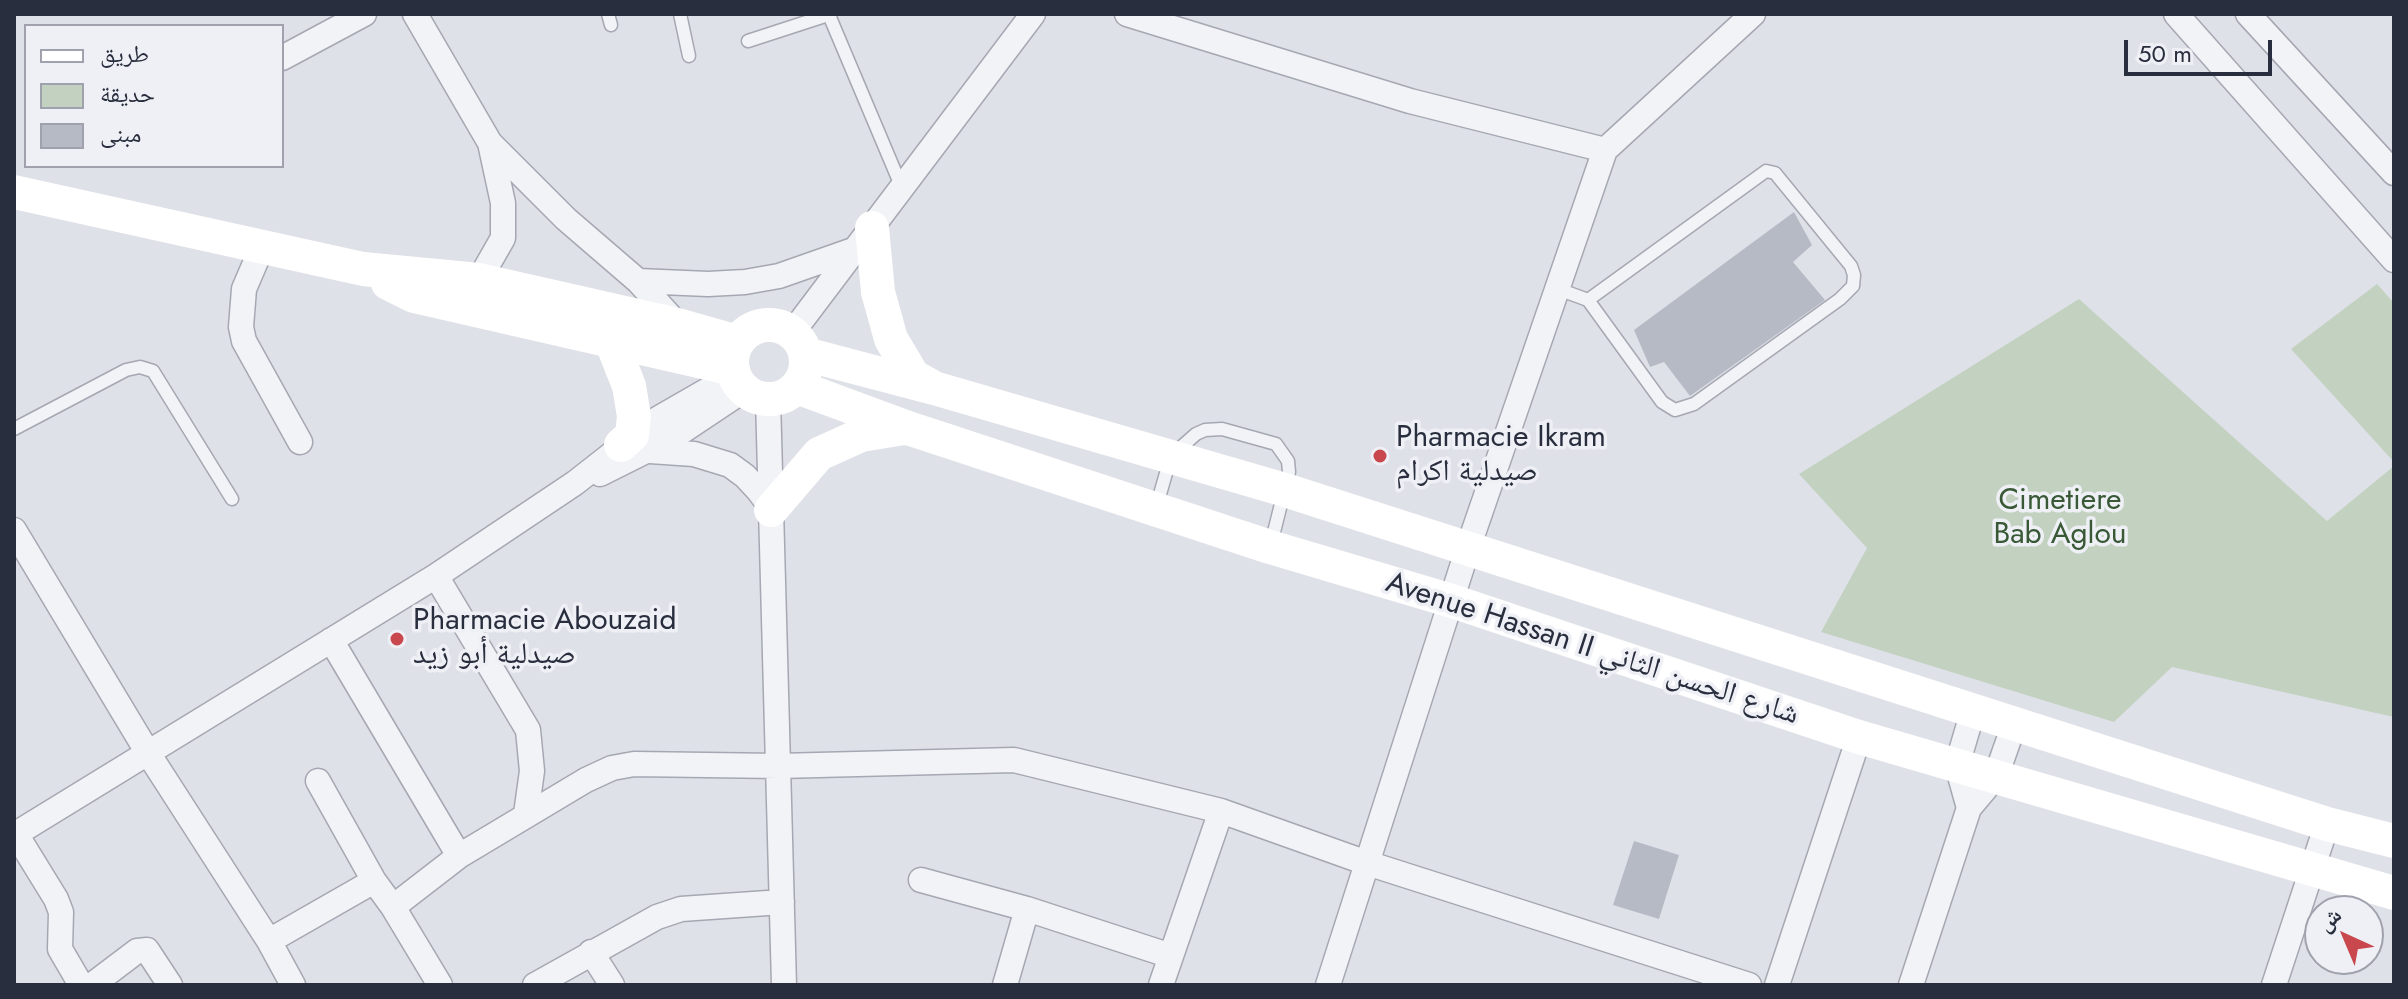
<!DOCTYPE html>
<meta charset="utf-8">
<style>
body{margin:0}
#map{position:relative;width:2408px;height:999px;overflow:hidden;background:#dfe1e8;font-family:Jost,"Noto Naskh Arabic",sans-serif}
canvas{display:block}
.frame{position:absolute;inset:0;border:16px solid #292e3e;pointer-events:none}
.legend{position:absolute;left:24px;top:24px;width:260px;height:144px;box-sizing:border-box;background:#eef0f5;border:2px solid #9fa2ac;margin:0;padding:10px 14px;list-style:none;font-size:24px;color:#292e3e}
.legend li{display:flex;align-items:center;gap:16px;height:40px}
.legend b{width:40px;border:2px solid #9fa2ac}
.north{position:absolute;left:2304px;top:895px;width:80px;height:80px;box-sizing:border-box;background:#eef0f5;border:2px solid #9fa2ac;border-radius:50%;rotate:316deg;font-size:22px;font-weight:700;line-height:32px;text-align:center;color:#292e3e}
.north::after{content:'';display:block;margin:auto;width:28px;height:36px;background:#c8484e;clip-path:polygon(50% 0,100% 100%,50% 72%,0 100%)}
.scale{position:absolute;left:2124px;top:40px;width:148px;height:36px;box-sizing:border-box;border:4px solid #292e3e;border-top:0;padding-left:10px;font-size:24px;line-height:28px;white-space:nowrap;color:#292e3e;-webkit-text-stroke:6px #eef0f5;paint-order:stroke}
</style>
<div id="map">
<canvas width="2408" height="999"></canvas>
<div class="frame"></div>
<ul class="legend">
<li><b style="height:10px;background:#fff"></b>طريق</li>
<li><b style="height:22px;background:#c3d1c0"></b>حديقة</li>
<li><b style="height:22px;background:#b6bac4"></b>مبنى</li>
</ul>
<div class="north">ش</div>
<div class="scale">50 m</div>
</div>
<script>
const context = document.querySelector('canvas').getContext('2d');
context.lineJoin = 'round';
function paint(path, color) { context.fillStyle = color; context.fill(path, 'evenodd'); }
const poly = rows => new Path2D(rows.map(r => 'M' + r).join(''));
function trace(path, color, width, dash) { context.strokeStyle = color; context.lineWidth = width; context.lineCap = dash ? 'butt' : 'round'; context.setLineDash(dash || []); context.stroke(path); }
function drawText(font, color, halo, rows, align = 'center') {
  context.font = font + ' Jost,"Noto Naskh Arabic",sans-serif'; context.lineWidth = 7; context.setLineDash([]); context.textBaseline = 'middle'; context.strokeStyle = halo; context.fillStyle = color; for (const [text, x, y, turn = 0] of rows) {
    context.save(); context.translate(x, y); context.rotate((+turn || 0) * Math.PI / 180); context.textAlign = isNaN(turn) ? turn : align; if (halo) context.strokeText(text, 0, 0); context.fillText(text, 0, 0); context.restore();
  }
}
paint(poly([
 [2377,284,2394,303,2394,462,2291,349],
 [2079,299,2327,521,2394,466,2394,717,2172,667,2114,722,1821,632,1867,548,1799,474]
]), '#c3d1c0');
paint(poly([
 [1794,212,1812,245,1793,262,1825,300,1690,396,1664,362,1650,367,1634,330],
 [1634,841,1679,855,1659,919,1613,905]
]), '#b6bac4');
const lane = poly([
 [608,14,611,25],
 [680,14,689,56],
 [829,15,902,188],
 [748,41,831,14],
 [1558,289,1588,300,1766,171,1775,173,1851,266,1854,275,1853,286,1840,299,1694,404,1675,410,1662,402,1588,300],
 [14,429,126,370,140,367,153,371,232,499],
 [1156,508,1171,456,1196,434,1205,430,1222,429,1276,444,1288,461,1289,472,1271,544]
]);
const street = poly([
 [415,14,490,143,566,219,638,281,678,325],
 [1127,14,1410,101,1605,150],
 [2176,14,2394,260],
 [2248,14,2394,173],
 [282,58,364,14],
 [262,247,244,289,241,327,244,341,300,442],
 [638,281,708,284,745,282,779,276,856,249],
 [476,293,479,280,503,238,503,203,490,143],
 [792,333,1033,14],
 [768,399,784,985],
 [650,451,694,454,730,465,745,476,758,490,767,502,769,510],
 [600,474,672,438,744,390],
 [14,530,148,753,269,941,293,985],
 [436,576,528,730,532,771,526,814],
 [331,640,459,856],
 [318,781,374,881,393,907,440,985],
 [1969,808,1957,765,1973,711],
 [16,834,56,899,61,912,60,949,81,985],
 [14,835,436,576,575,483,654,421,734,375],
 [921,880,1027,909,1171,956],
 [393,907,459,856,586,780,612,768,634,764,779,766,1014,760,1221,811,1367,863,1749,985],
 [269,941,374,881],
 [591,952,612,985],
 [92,985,137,951,147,950,170,985],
 [535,985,657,917,681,909,782,902],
 [1005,985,1027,909],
 [1161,985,1221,811],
 [1328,985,1468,548,1605,150,1753,14],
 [1777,985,1859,737],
 [1911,985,1969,808,1996,776,2015,722],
 [2274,985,2327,824]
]);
trace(lane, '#a5a8b2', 15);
trace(street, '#a5a8b2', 27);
trace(lane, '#f1f3f6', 12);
trace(street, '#f1f3f6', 24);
trace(poly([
 [14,192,363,269,479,280,678,325,738,342],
 [872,228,878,292,891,339,913,376,931,386],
 [388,283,414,296,733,369],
 '732 362a37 37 0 1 1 74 0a37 37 0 1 1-74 0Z',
 [612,343,629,386,634,416,632,435,621,445],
 [805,354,934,388,1285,490,2327,824,2394,841],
 [797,387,908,428,1270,547,1452,601,1859,737,2394,893],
 [771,510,819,454,861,435,904,428]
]), '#fff', 34);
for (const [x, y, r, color] of [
 [1380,456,8,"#c8484e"],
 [397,639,8,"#c8484e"]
]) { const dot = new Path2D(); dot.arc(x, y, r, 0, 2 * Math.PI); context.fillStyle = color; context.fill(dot); trace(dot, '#eef0f5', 3); }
drawText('30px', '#292e3e', '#eef0f5', [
 ["Pharmacie Ikram",1396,439],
 ["صيدلية اكرام",1396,473],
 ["Pharmacie Abouzaid",413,622],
 ["صيدلية أبو زيد",413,656]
], 'left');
drawText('30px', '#395936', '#eef0f5', [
 ["Cimetiere",2060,502],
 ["Bab Aglou",2060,536]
]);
drawText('30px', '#292e3e', '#eef0f5', [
 ["Avenue Hassan II شارع الحسن الثاني",1592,650,18]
]);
</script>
